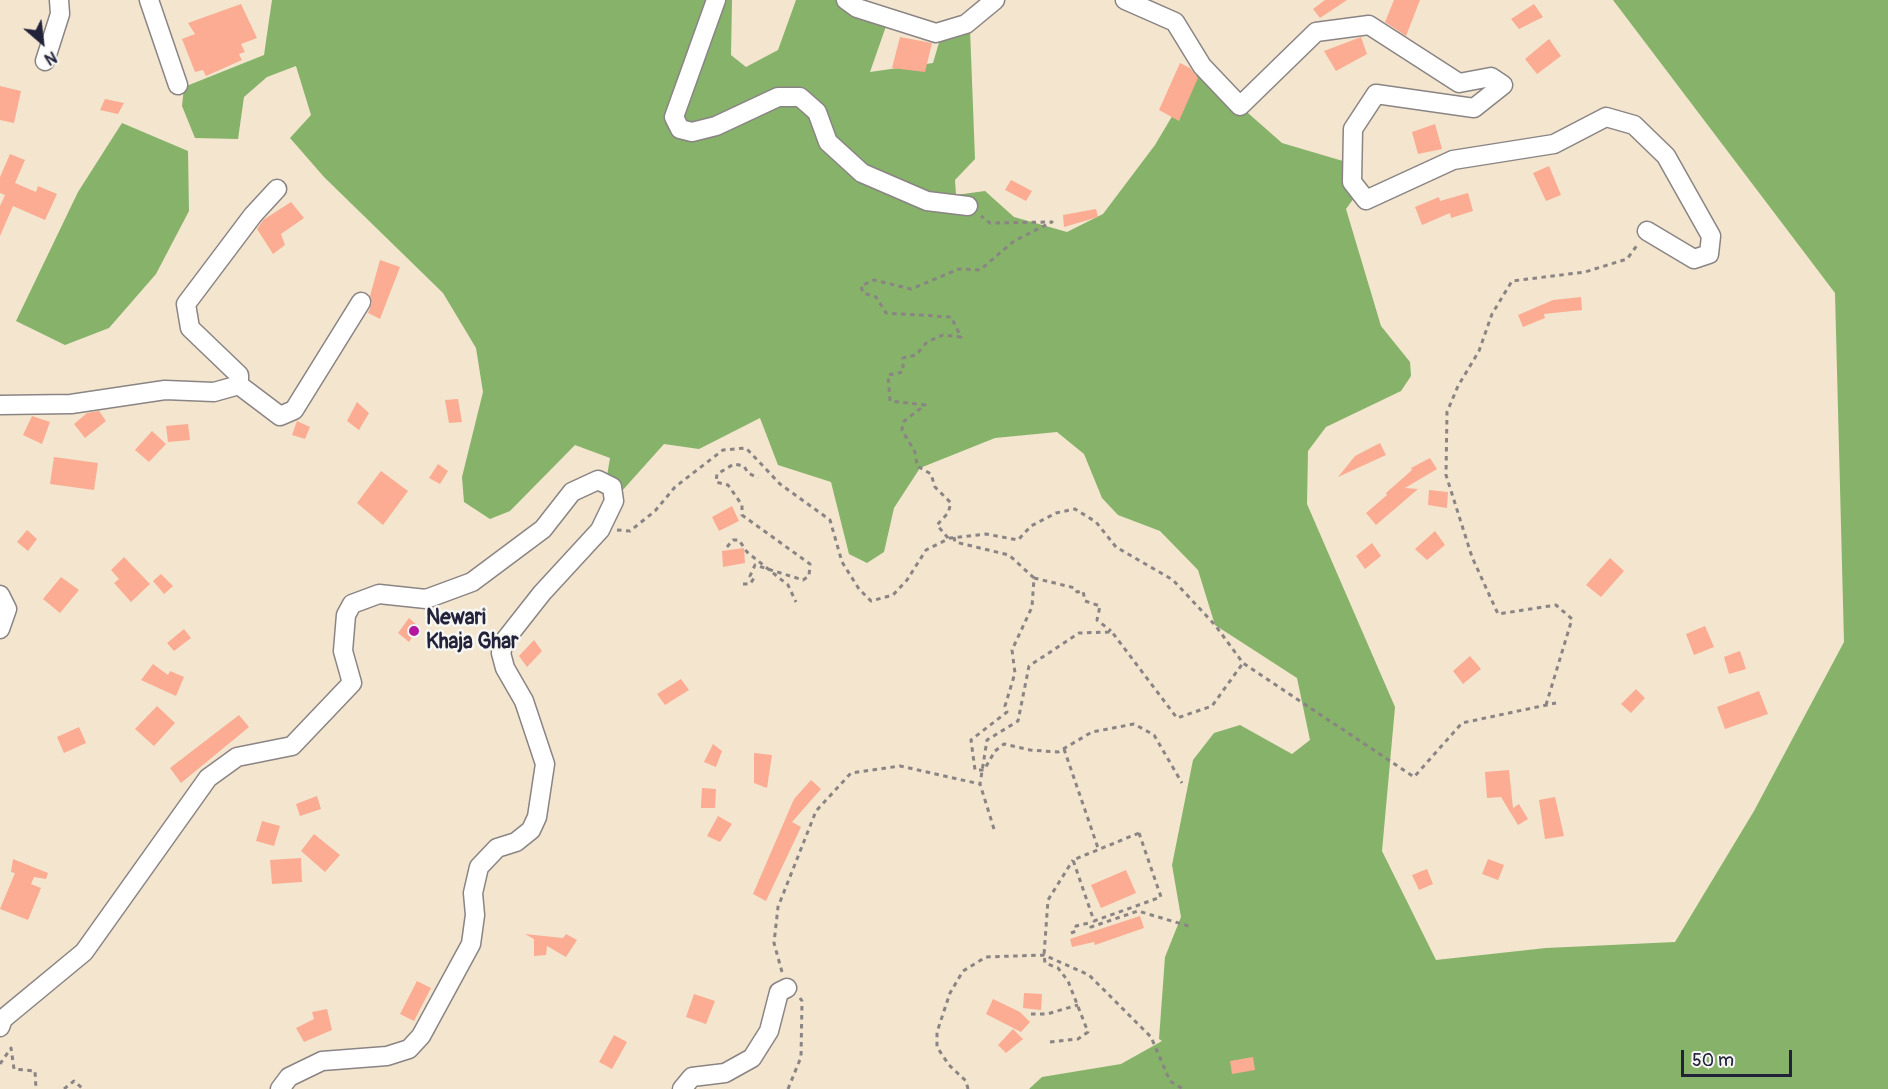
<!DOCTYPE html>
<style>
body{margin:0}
#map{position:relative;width:1888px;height:1089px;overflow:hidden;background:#f3e5ce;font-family:Pangolin,sans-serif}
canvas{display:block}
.north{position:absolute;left:12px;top:12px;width:60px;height:60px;-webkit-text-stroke:4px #f6f6f2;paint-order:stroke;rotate:152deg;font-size:16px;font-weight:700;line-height:24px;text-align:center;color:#22223b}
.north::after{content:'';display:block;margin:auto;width:21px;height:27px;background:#22223b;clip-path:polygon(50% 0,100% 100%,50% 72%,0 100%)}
.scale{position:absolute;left:1681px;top:1050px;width:111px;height:27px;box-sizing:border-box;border:3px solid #22223b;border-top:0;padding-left:8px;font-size:18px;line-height:21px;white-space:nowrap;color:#22223b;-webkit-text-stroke:4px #f6f6f2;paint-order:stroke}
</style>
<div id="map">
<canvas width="1888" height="1089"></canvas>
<div class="north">N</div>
<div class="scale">50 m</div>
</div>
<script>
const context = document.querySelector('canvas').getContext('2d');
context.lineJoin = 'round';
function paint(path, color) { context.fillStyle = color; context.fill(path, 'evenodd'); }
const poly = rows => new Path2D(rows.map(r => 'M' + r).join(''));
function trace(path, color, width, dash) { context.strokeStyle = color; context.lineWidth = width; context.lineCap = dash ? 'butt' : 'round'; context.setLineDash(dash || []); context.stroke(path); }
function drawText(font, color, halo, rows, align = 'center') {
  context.font = font + ' Pangolin,sans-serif'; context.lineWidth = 5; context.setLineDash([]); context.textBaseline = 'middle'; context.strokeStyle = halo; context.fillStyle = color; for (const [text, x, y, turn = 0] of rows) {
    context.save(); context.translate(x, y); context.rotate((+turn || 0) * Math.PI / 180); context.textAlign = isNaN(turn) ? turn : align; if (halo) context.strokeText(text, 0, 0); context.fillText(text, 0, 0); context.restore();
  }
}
paint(poly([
 [272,0,732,0,731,55,746,67,778,50,796,0,861,0,892,9,870,72,933,63,943,29,970,29,975,159,955,180,956,195,985,191,1014,217,1067,232,1103,214,1155,145,1202,66,1240,106,1282,143,1353,164,1359,191,1346,209,1381,326,1410,362,1411,376,1401,391,1326,427,1308,451,1307,504,1395,707,1382,851,1436,960,1546,948,1675,942,1754,811,1844,642,1835,293,1613,0,1888,0,1888,1089,1029,1089,1042,1077,1121,1064,1162,1041,1159,1039,1165,957,1181,917,1172,865,1193,760,1214,733,1240,725,1292,754,1310,740,1297,678,1215,625,1198,570,1160,531,1118,515,1102,498,1084,454,1057,432,995,438,920,468,894,508,884,552,867,563,849,554,831,482,778,465,760,418,699,449,664,444,621,492,605,488,610,458,575,445,510,511,490,519,464,502,462,477,483,392,476,348,443,293,324,177,290,138,311,115,296,66,267,77,244,97,238,139,195,138,182,106,184,87,264,55],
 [122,123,188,151,189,211,156,274,109,328,65,345,16,321,78,192]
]), '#86b26a');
paint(poly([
 [1325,0,1347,0,1320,18,1313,9],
 [1394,0,1420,0,1406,36,1385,22],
 [241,4,257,38,241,44,245,52,239,54,242,60,206,76,203,70,195,72,182,39,195,34,188,23],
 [1534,4,1543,17,1519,29,1511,19],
 [900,37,932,43,925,72,892,68],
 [1361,37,1367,54,1336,71,1324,51],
 [1549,39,1561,56,1537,74,1525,59],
 [1180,63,1190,68,1198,78,1179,121,1159,110],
 [0,86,21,91,14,123,0,120],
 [105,99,124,103,118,114,100,110],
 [1435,124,1442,149,1418,154,1412,132],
 [10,154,25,160,15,183,36,192,38,186,57,194,45,220,13,206,0,236,0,206,5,195,0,193,0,177],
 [1549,166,1561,195,1546,201,1533,173],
 [1011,180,1032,191,1026,201,1005,190],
 [1468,193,1473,211,1451,218,1450,213,1422,225,1415,207,1439,197,1440,201],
 [291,202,304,218,281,234,285,245,273,254,257,229,263,220],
 [1096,209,1098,217,1064,227,1063,215],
 [380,260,400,267,380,319,368,313,372,303,370,296],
 [1581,297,1582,310,1544,314,1545,318,1523,327,1518,315,1553,300],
 [458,399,462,422,449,423,445,400],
 [357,402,369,413,359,430,347,421],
 [99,411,106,421,85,438,74,424,87,413],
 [32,416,50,422,42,444,23,435],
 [297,421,310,427,305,439,292,435],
 [188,424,190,440,168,442,166,426],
 [152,431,166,444,149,462,135,450],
 [1380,443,1386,455,1338,477,1355,456],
 [54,457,98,463,94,490,50,484],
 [1430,458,1437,469,1405,488,1418,489,1376,525,1366,513,1387,495,1386,493,1412,470,1411,468],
 [438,464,448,471,440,484,429,478],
 [381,471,408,491,383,525,357,503],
 [1429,490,1448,492,1447,508,1428,505],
 [732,506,739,521,719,531,712,517],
 [27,530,37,539,28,551,17,542],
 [1435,531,1445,545,1427,560,1415,549],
 [1372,543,1381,556,1365,569,1356,556],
 [744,548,745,563,723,567,722,551],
 [124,557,150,584,131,602,114,583,119,579,111,570],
 [1610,558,1624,571,1601,597,1586,585],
 [161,574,173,586,164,594,153,581],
 [61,577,79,590,60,613,43,599],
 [409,618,419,627,409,642,398,633],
 [1705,626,1714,647,1694,655,1686,634],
 [184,629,191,638,174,651,167,643],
 [534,640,542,651,527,667,519,656],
 [1740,651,1746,669,1729,674,1724,657],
 [1470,656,1481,669,1463,684,1453,671],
 [153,664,168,675,170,671,184,677,176,696,141,680],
 [681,679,689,690,665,705,657,694],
 [1636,689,1645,698,1631,713,1621,704],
 [1759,691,1768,714,1725,729,1717,707],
 [157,706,175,723,154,746,135,729],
 [239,715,249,727,181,783,170,768],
 [79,727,86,743,64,753,57,737],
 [713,744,722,751,716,767,704,762],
 [754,753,772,755,767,788,754,783],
 [1509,770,1513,808,1519,804,1528,819,1518,825,1501,797,1487,798,1485,772],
 [811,780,821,789,792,822,801,827,766,901,753,894,794,799],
 [702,788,716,789,715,808,701,808],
 [317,796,321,809,300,816,296,804],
 [1555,797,1564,836,1545,839,1539,800],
 [718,816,732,824,720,842,707,836],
 [262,821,280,826,274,846,256,841],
 [314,834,340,855,325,872,301,851],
 [301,858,302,882,272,884,270,860],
 [13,859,48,873,46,879,34,877,31,884,41,888,28,920,0,909,15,873,11,872],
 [1488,859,1504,865,1498,880,1482,874],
 [1427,869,1433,884,1419,890,1412,875],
 [1126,870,1136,893,1101,908,1091,885],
 [1140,916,1144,928,1095,945,1094,942,1072,947,1070,939],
 [525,934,563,938,566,934,577,940,566,957,547,946,546,955,534,956,534,939],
 [417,981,431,988,414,1021,400,1014],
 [1024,993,1042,994,1041,1010,1023,1008],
 [694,994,715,1001,706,1024,686,1017],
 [993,999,1020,1012,1030,1022,1021,1032,986,1014],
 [327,1009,332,1030,304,1042,296,1028,314,1019,312,1012],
 [1013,1029,1023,1039,1006,1053,998,1045],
 [614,1035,627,1042,612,1069,599,1062],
 [1253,1057,1255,1070,1232,1074,1230,1061]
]), '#fbac93');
const minor = poly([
 [149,0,178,85],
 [716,0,674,117,680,129,692,132,716,126,778,97,800,97,817,112,828,142,862,173,927,201,968,206],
 [846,0,857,8,936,33,966,24,995,0],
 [1125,0,1175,22,1202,66,1240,106,1316,32,1369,25,1459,83,1491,77,1503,85,1474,108,1376,94,1353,129,1352,182,1366,200,1453,160,1554,144,1606,117,1634,125,1666,156,1711,236,1709,254,1694,259,1647,231],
 [45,61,60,14,59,0],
 [239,385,280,416,294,410,361,302],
 [0,405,71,404,165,390,214,392,239,385,239,375,190,328,186,304,253,215,277,189],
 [0,595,7,609,0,629],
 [0,1027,3,1019,84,952,208,778,237,757,292,746,352,683,343,651,346,615,352,604,379,594,426,599,472,582,543,529,572,492,598,480,612,487,614,501,600,530,542,593,505,640,501,653,505,668,524,701,545,764,537,817,531,830,516,842,497,848,479,867,473,893,475,915,471,944,421,1036,409,1049,387,1056,322,1061,289,1077,280,1089],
 [682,1089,692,1077,725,1073,752,1058,769,1031,779,992,787,988]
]);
trace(minor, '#8a8484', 21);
trace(poly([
 [617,530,630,531,655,511,675,487,723,450,746,448,780,484,830,520,842,562,859,589,871,601,893,595,907,580,926,550,950,538,986,534,1018,540,1031,526,1056,513,1075,509,1096,522,1116,547,1173,580,1215,625,1243,663,1414,777,1462,723,1556,703],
 [954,537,955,542,1009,555,1034,578,1032,607,1012,650,1015,673,1005,706,1007,712,971,740,975,770,984,770,995,751,1004,744,1030,750,1058,752,1092,732,1134,724,1154,735,1182,783],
 [948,538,937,525,948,513,951,503,935,487,931,474,917,466,915,452,902,430,903,422,925,405,890,401,888,375,903,372,903,358,916,355,927,342,943,335,961,337,951,317,886,313,876,297,863,293,861,286,874,280,911,289,959,269,980,270,1014,241,1052,222,990,223,981,216],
 [727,547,733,540,739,540,747,552,788,585,796,602],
 [1034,578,1075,588,1077,592,1083,591,1085,601,1100,606,1097,620,1111,631],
 [743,584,750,584,754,578,750,576,755,565,803,580,809,576,810,564,742,515,742,505,728,485,716,482,717,474,734,464,744,466,748,473,758,478],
 [1546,705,1572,619,1556,605,1498,614,1472,557,1446,475,1447,412,1458,386,1479,351,1492,314,1512,281,1585,272,1627,259,1638,244],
 [1064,749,1098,848],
 [994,829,980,784,987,740,1018,721,1029,666,1079,633,1112,632,1177,718,1212,706,1243,663],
 [1139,833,1161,897,1094,921,1073,860,1139,833],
 [1071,933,1076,931,1076,926,1089,923,1091,927,1138,911,1192,927],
 [782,972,774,943,778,907,816,811,851,773,900,766,980,784],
 [1031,1014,1047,1014,1078,1005],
 [1050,1042,1078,1039,1088,1032,1068,981,1058,968,1045,963,1044,955,1048,900,1073,860],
 [0,1064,11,1048,14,1069,35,1071,36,1089],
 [64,1089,74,1081,83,1089],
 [788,1089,801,1057,802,1001,800,998],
 [968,1089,966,1081,949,1065,937,1047,937,1032,950,993,963,971,986,957,1044,955,1089,975,1151,1037,1170,1081,1183,1089]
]), '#8a8484', 3, [4.5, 4.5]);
trace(minor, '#fff', 18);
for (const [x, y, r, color] of [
 [414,631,6,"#b5179e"]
]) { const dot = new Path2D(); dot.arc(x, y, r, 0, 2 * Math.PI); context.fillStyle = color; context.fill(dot); trace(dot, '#f6f6f2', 2); }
drawText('bold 21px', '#22223b', '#f6f6f2', [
 ["Newari",426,619],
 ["Khaja Ghar",426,643]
], 'left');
</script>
